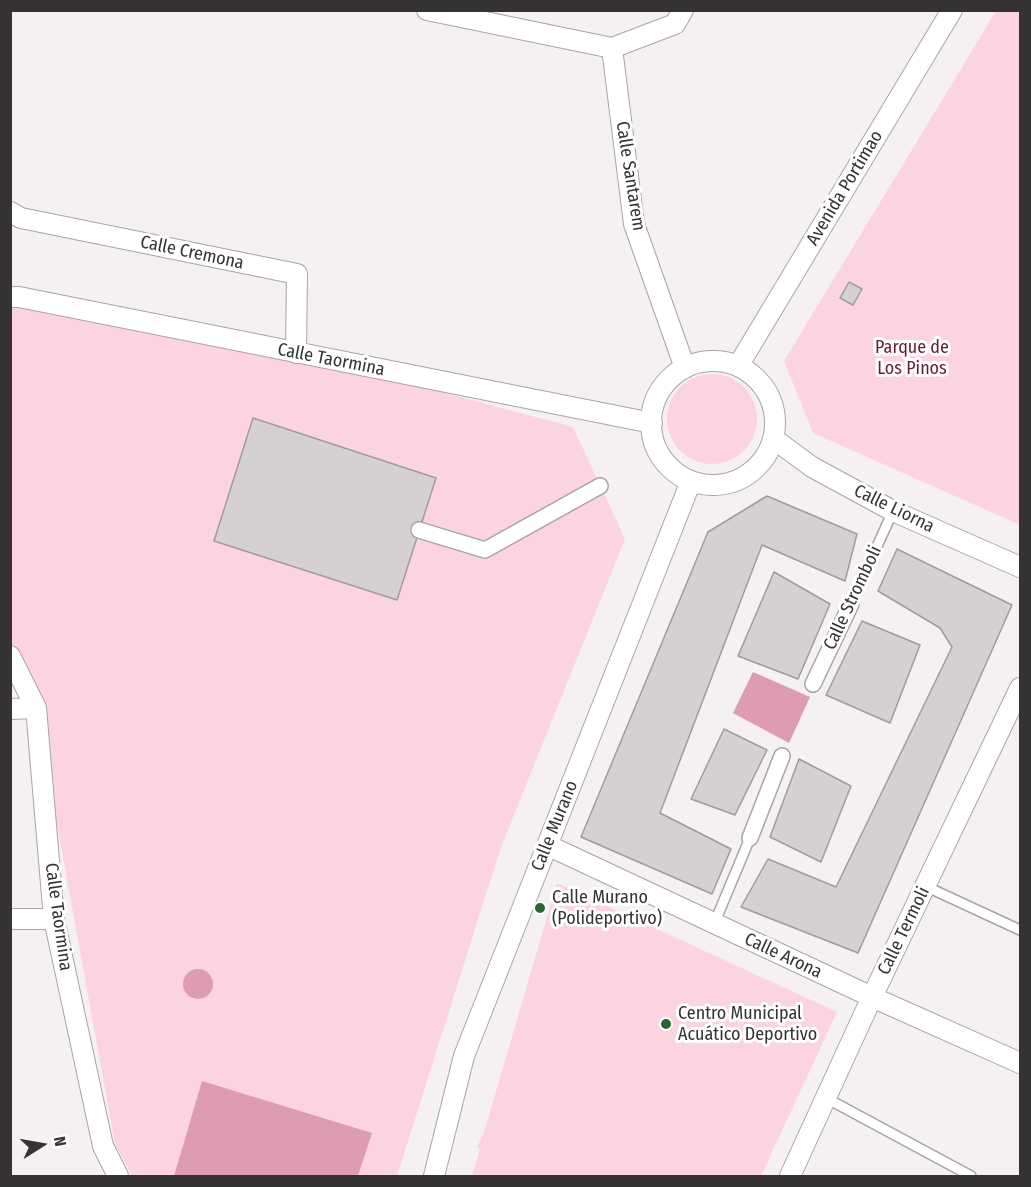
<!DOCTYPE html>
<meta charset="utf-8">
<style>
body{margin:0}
#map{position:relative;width:1031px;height:1187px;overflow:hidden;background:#f5f0f2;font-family:"Fira Sans Condensed",sans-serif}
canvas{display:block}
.frame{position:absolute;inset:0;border:12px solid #343233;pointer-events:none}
.north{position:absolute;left:12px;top:1115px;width:60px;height:60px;-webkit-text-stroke:4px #fff;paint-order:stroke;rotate:79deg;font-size:16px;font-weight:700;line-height:24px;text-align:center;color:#343233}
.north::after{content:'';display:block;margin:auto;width:21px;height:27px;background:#343233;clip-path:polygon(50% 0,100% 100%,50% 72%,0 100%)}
</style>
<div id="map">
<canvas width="1031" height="1187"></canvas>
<div class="frame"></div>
<div class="north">N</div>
</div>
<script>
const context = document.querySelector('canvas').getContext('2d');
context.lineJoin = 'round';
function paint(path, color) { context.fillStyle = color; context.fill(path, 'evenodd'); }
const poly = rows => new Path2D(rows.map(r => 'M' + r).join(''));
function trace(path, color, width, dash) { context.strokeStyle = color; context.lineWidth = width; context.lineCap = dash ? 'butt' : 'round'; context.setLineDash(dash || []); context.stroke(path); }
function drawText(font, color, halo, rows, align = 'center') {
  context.font = font + ' "Fira Sans Condensed",sans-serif'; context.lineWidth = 6; context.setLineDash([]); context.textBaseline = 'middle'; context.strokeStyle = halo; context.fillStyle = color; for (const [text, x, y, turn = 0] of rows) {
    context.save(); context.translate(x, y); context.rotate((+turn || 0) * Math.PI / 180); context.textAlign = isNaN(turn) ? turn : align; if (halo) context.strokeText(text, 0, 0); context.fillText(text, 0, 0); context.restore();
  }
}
paint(poly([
 [996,11,1020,11,1020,525,813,433,784,361],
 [11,297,296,353,573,427,625,539,500,850,397,1176,132,1176,115,1144,36,708,11,656],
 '667 419a45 45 0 1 1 90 0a45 45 0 1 1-90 0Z',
 [557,883,837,1012,761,1176,472,1176,480,1149,477,1148,485,1129]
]), '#fcd4e0');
paint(poly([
 [753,672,810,697,789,743,733,713],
 '183 984a15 15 0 1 1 30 0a15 15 0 1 1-30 0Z',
 [202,1081,372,1133,358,1176,174,1176]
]), '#dd9cb2');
const building = poly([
 [849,282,862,289,853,305,840,298,849,282],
 [253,418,436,478,397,600,214,541,253,418],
 [767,496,857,534,845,581,762,545,660,813,731,849,712,894,581,837,708,532,767,496],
 [897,549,1012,605,858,953,741,907,768,859,836,887,952,647,940,628,878,591,897,549],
 [774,572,830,604,798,679,738,656,774,572],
 [862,621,920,645,890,723,826,695,862,621],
 [724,729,767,750,735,815,691,799,724,729],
 [799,759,851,786,821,862,770,837,799,759]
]);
paint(building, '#d5d0d1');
trace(building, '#a09b9c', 1.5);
const service = poly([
 [851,604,893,511],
 [925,886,1020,930],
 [714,924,750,838],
 [826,1098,971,1176]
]);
const pedestrian = poly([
 [419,530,485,550,600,486],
 [813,684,851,604],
 [750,838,782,756]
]);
const minor = poly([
 [427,10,612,48,675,24,683,10],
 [612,48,634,224,685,368],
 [10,212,21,218,297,274,296,353],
 [10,297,19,297,652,423],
 '651 423a62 62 0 1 1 124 0a62 62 0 1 1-124 0Z',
 [738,366,952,10],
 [774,439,812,467,893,511,1020,567],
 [10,656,36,708,54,919,103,1146,118,1176],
 [10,709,36,708],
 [547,845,872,997,1020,1063],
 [10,919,54,919],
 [434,1176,464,1056,691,481],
 [790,1176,872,997,1020,688]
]);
trace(service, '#a9a4a5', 12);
trace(pedestrian, '#a9a4a5', 18);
trace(minor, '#a9a4a5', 22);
trace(service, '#fff', 9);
trace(pedestrian, '#fff', 15);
trace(minor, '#fff', 20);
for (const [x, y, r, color] of [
 [540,908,6,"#256832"],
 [666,1024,6,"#256832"]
]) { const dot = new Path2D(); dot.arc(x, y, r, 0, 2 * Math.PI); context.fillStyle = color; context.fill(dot); trace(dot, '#fff', 2); }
drawText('18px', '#343233', '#fff', [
 ["Calle Santarem",630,176,81],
 ["Avenida Portimao",845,188,-59],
 ["Calle Cremona",192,253,12],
 ["Calle Taormina",331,360,11],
 ["Calle Liorna",894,509,26],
 ["Calle Stromboli",853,598,-65],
 ["Calle Murano",555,826,-68],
 ["Calle Taormina",58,917,82],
 ["Calle Termoli",904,931,-64],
 ["Calle Arona",783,956,25]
]);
drawText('18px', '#661a3c', '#fff', [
 ["Parque de",912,348],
 ["Los Pinos",912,369]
]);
drawText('18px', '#343233', '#fff', [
 ["Calle Murano",552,898],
 ["(Polideportivo)",552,919],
 ["Centro Municipal",678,1014],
 ["Acuático Deportivo",678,1035]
], 'left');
</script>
